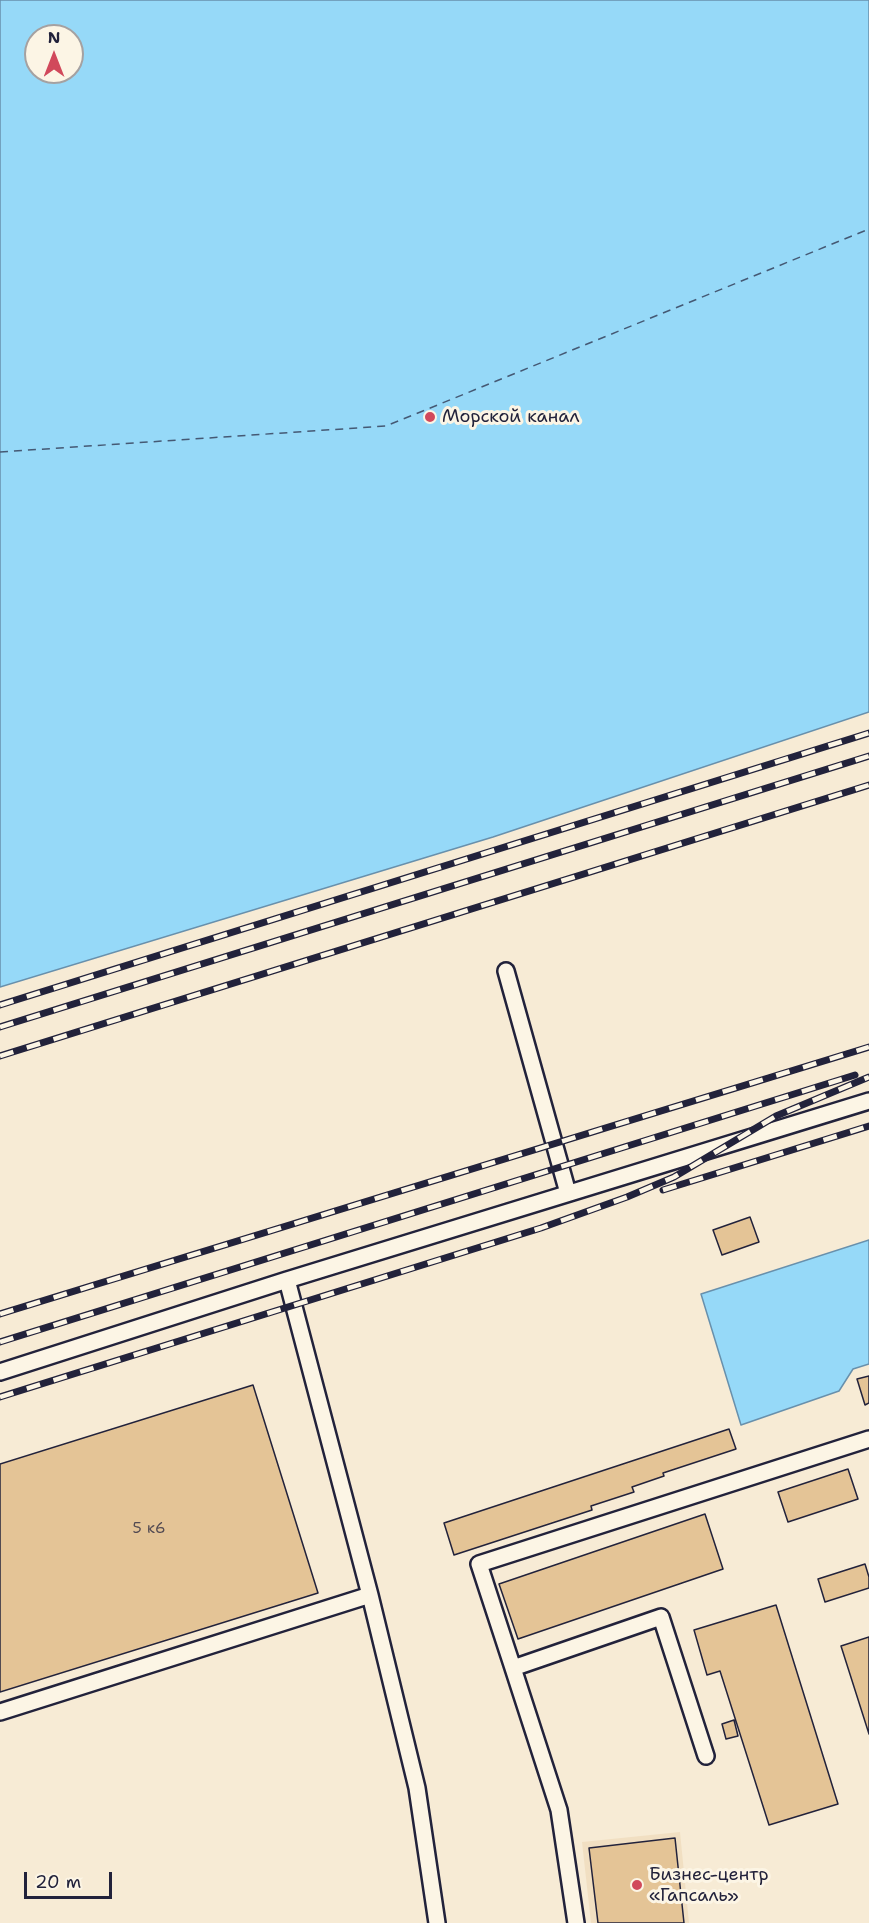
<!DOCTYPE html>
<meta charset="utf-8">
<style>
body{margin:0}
#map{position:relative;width:869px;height:1923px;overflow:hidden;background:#f7ebd5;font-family:"Shantell Sans",sans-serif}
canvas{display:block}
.north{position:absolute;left:24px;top:24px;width:60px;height:60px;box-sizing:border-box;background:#fcf5e5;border:2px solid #a5a1a1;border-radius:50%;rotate:0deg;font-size:16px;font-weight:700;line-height:24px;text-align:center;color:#22223b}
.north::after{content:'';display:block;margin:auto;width:21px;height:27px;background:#d1495b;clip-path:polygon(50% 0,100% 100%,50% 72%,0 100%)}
.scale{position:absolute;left:24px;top:1872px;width:88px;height:27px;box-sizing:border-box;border:3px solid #22223b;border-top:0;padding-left:8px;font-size:18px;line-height:21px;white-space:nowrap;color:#22223b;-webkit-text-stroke:4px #fcf5e5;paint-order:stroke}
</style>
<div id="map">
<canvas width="869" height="1923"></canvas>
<div class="north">N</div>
<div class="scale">20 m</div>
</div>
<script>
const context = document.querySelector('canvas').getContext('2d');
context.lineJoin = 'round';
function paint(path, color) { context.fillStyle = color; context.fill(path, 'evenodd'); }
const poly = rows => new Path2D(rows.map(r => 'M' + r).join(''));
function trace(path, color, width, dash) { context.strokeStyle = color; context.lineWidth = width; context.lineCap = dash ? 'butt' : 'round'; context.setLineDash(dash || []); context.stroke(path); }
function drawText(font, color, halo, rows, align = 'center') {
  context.font = font + ' "Shantell Sans",sans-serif'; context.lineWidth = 6; context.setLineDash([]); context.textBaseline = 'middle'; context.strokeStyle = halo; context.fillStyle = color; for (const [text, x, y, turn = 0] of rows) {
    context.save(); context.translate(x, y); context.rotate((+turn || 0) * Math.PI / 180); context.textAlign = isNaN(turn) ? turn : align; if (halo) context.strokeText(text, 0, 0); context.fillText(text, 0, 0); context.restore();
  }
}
paint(poly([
 [680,1832,689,1923,591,1923,582,1842]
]), '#f1dfc2');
const water = poly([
 [0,0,869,0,869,712,493,837,0,987,0,0],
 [36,36,72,36,72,72,36,72,36,36],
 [869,1240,869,1364,853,1369,839,1391,741,1425,701,1294,869,1240]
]);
paint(water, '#96d9f8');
trace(water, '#6890ac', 1.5);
trace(poly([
 [0,452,386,426,869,229]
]), '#455974', 1.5, [8, 6]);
const building = poly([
 [750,1217,759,1242,722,1255,713,1230,750,1217],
 [869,1376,869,1403,865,1405,857,1379,869,1376],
 [253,1385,318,1593,0,1692,0,1464,253,1385],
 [729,1429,736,1449,663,1473,664,1476,632,1487,634,1492,591,1506,592,1510,454,1555,444,1523,729,1429],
 [848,1469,858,1499,788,1522,778,1492,848,1469],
 [705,1514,723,1569,518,1639,499,1584,705,1514],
 [865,1564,869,1577,869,1588,825,1602,818,1579,865,1564],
 [776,1605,838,1804,769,1825,720,1671,707,1675,694,1630,776,1605],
 [869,1637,869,1734,841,1646,869,1637],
 [734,1720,738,1736,726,1739,722,1724,734,1720],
 [675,1838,684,1923,598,1923,589,1848,675,1838]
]);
paint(building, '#e4c496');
trace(building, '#22223b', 1.5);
const lane = poly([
 [506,971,568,1193],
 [0,1372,287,1280],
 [513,1668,479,1564,869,1439],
 [0,1712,370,1595],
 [437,1923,417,1788,370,1595,287,1280,869,1101],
 [576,1923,559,1810,513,1668,661,1617,706,1756]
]);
trace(lane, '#22223b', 20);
trace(lane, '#fcf5e5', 15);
const rail = poly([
 [0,1005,869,733],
 [0,1027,869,756],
 [0,1056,869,785],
 [663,1190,869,1126],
 [0,1314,869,1047],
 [0,1342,855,1075],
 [0,1397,541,1228,627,1197,674,1177,776,1116,869,1077]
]);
trace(rail, '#22223b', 7);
trace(rail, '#fcf5e5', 4.5, [14]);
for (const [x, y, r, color] of [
 [430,417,6,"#d1495b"],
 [637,1885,6,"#d1495b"]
]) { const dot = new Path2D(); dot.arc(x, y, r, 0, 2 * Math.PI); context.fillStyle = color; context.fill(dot); trace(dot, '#fcf5e5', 2); }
drawText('15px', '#524a52', null, [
 ["5 к6",149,1529]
]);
drawText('18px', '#22223b', '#fcf5e5', [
 ["Морской канал",442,417],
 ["Бизнес-центр",649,1875],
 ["«Гапсаль»",649,1896]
], 'left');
</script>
